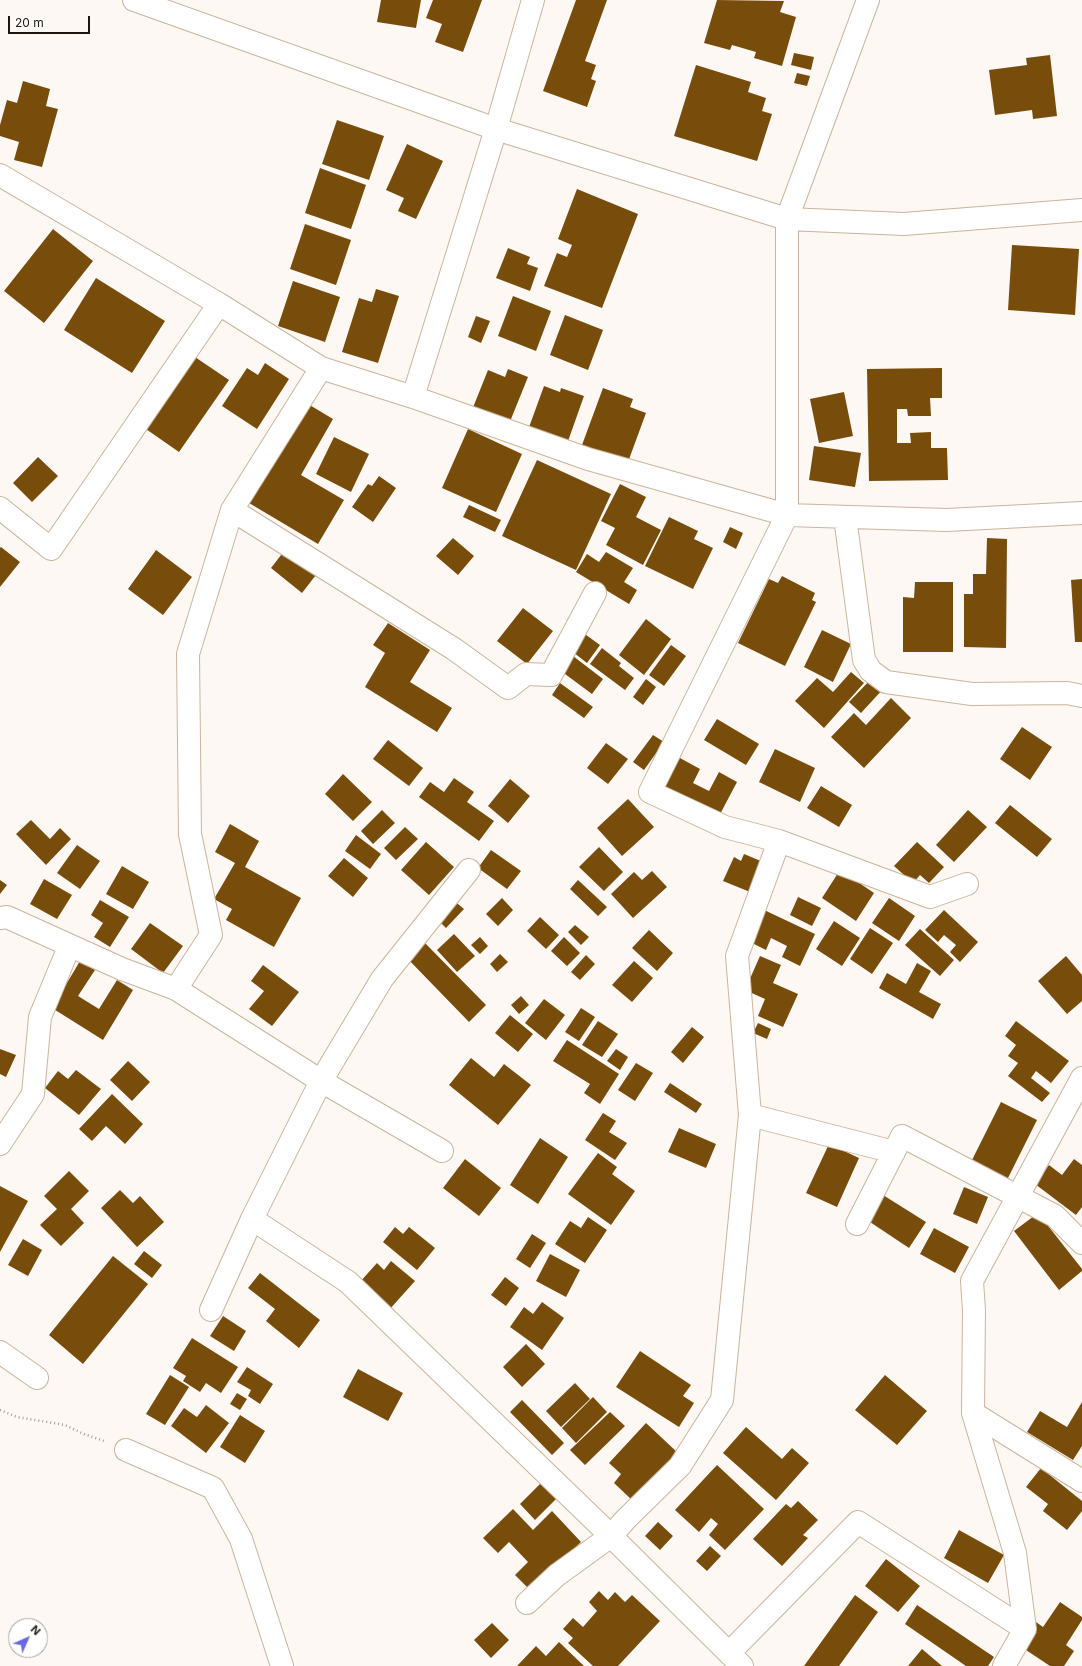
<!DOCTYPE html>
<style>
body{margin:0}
#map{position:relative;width:1082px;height:1666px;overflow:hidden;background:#fdf8f3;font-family:Inter,sans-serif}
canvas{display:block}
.north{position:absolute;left:8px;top:1618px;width:40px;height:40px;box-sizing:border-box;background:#fff;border:1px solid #a5a29e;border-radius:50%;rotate:45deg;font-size:11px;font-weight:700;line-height:16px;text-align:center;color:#1e160d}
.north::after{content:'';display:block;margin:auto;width:14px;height:18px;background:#6a68e1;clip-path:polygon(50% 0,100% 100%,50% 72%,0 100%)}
.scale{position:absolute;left:8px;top:16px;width:82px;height:18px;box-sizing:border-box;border:2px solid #1e160d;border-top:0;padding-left:5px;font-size:12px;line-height:14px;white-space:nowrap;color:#1e160d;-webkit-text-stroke:3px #fff;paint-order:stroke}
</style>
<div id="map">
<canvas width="1082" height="1666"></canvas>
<div class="north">N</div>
<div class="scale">20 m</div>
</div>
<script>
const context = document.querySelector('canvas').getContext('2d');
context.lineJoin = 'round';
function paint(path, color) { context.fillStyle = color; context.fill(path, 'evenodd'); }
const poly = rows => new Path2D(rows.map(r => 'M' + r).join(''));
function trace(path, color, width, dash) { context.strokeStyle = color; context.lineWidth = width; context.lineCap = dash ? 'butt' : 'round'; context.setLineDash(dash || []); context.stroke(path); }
paint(poly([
 [381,0,421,0,416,28,377,22],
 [433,0,482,0,463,52,435,42,442,24,426,18],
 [576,0,607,0,585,61,596,65,591,79,596,81,587,107,543,91],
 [717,0,784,1,780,12,796,17,782,66,754,58,756,52,732,45,730,50,704,43],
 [794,53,814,57,811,70,791,65],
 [1050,55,1057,116,1033,119,1032,110,995,115,989,70,1027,65,1026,58],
 [696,65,751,82,748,92,766,98,762,111,772,114,757,161,674,136],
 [797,73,810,76,807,86,794,83],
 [23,81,50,89,46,106,58,109,42,167,14,160,19,142,0,136,0,125,7,100,17,103],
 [337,120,384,136,369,180,322,164],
 [407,144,443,161,416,219,398,211,404,198,386,190],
 [320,168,366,185,351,229,305,213],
 [577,189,638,214,602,308,544,286,557,253,567,257,572,245,558,239],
 [305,224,351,240,336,285,290,269],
 [53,229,93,261,44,323,4,291],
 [1012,245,1079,249,1075,315,1008,310],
 [508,248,530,257,527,264,538,268,530,291,496,278],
 [96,278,165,321,132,373,64,330],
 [293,281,340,297,325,342,278,326],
 [376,289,399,296,378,363,342,352,359,298,372,302],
 [513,296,551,311,536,351,498,336],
 [565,315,603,330,588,370,550,355],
 [476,316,490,321,481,343,468,337],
 [192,355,229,380,179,452,143,427],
 [265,363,289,379,257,429,222,406,247,368,258,375],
 [942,368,942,398,930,398,931,416,908,416,907,409,897,409,897,443,911,443,910,433,931,432,931,448,947,448,948,480,869,481,867,369],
 [508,369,528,377,509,424,472,410,488,370,505,377],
 [544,386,560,392,561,388,584,396,567,444,528,430],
 [603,388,633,399,630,407,646,413,628,462,582,445],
 [844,392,853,436,819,443,810,399],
 [308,404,333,419,301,475,344,500,318,544,249,503],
 [468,429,522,454,496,512,442,488],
 [334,437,369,454,351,492,316,474],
 [814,446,861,453,855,487,809,480],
 [38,457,58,476,32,502,13,483],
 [537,460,611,494,576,570,502,536],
 [379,476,396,488,373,522,352,507,368,484,372,486],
 [620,484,646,497,636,517,661,530,643,565,606,545,615,528,601,521],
 [469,505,501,520,495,532,463,517],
 [669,517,698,531,694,539,713,548,693,589,645,566],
 [730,527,743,533,736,549,723,542],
 [453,538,474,556,458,575,436,556],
 [987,538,1007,539,1006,648,964,647,964,594,973,594,973,574,986,574],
 [288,546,319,571,302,593,271,568],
 [1,547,20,562,0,587,0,548],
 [156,550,192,577,163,615,128,589],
 [606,552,633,568,624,582,637,590,629,604,576,572,587,554,599,562],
 [782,576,815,593,812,600,816,602,785,666,738,643,769,579,778,583],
 [1082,579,1082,642,1075,642,1071,580],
 [915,582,953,582,953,652,903,652,903,597,914,598],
 [523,608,553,631,527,664,497,641],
 [646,619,671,639,644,675,619,655],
 [388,623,430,650,410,682,452,708,437,732,365,687,385,653,373,645],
 [822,630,851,644,833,682,804,667],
 [582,632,600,645,587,663,569,649],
 [671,645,686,656,664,686,649,675],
 [602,648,621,663,619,666,634,678,625,690,590,664],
 [573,656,603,679,592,694,561,671],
 [851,672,864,683,824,728,795,701,817,678,833,692],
 [873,677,884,688,861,713,849,702],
 [646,679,656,687,643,705,633,697],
 [560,683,593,707,584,718,552,695],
 [891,698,911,718,864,768,831,737,854,713,866,725],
 [717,719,759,744,746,765,704,740],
 [1022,727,1052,747,1030,780,1000,759],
 [653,735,664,742,644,770,633,762],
 [388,740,423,768,409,786,373,759],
 [606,743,628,759,608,784,587,768],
 [775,749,815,768,800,802,759,782],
 [680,758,700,769,693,783,709,791,719,772,737,782,718,818,663,789],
 [343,774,372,802,353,821,325,794],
 [454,778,474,792,467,802,494,821,479,841,419,797,430,782,444,792],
 [510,779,530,796,508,823,488,806],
 [821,786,852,805,839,827,807,808],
 [628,799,654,827,622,856,597,828],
 [1010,805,1052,839,1037,857,995,823],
 [382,810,395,823,373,844,361,831],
 [968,810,987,827,954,862,936,845],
 [31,820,50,839,60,828,71,839,46,865,16,834],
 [230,824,259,841,245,867,301,898,274,947,226,920,232,909,214,899,235,863,215,852],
 [405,827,418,839,396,860,384,848],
 [356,835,381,854,370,869,345,851],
 [426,842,454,867,429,895,401,870],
 [917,842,944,867,929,883,920,875,913,883,894,866],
 [77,845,100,861,80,889,57,873],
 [599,847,623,872,604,891,579,867],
 [491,850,521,871,507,889,478,868],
 [744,854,768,864,755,894,723,881,734,857,741,861],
 [344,858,368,878,353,897,328,876],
 [122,866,149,882,133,909,106,894],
 [840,870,874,893,856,921,822,898],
 [652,871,667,887,633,918,611,894,634,872,642,880],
 [44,879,72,895,57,919,30,904],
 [0,880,7,885,0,894],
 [578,880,607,907,598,916,570,889],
 [798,897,821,908,812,926,790,915],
 [502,898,513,910,498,926,486,914],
 [889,898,915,916,899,941,872,923],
 [452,899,464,909,446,928,435,917],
 [100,900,129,917,110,947,94,937,103,923,91,915],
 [762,909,815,934,800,966,782,957,787,946,771,938,766,950,748,941],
 [944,910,978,942,960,962,950,952,956,945,944,935,938,942,925,930],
 [540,917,559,935,546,949,527,931],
 [834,921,860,938,842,966,816,949],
 [150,923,183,946,163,973,131,949],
 [575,925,589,937,581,945,568,932],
 [870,928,893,943,872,974,850,959],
 [920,929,954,960,940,976,905,945],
 [649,930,673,953,657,971,632,948],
 [454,934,475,956,457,972,437,950],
 [480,937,488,946,480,954,471,945],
 [564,937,580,953,567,966,551,951],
 [422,940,486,1005,469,1022,405,956],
 [500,954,508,962,497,972,490,964],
 [586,955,595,964,580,980,571,972],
 [760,956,781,965,773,983,798,994,783,1027,758,1016,765,999,745,990],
 [1066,956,1082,975,1082,1001,1067,1014,1038,981],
 [80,961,95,970,78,996,99,1009,117,980,133,990,103,1040,52,1008],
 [634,961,653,978,632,1002,612,985],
 [917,963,931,971,919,992,941,1004,933,1019,879,988,887,973,906,984],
 [263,965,299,992,272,1026,249,1009,264,991,251,981],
 [521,996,529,1005,519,1014,511,1005],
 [544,999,565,1015,546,1040,525,1023],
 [581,1008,595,1017,579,1041,565,1032],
 [510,1015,533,1034,518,1052,495,1033],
 [598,1021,618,1034,602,1057,582,1045],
 [1016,1021,1069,1061,1051,1083,1036,1071,1031,1078,1050,1093,1042,1102,1008,1076,1018,1063,1008,1056,1016,1045,1005,1036],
 [758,1023,771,1029,767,1039,753,1033],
 [692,1027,704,1037,683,1063,671,1052],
 [567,1040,619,1074,600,1104,584,1093,590,1084,553,1061],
 [0,1049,16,1055,6,1077,0,1074],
 [616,1049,628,1057,620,1070,607,1061],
 [471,1058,494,1077,504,1064,531,1085,498,1125,449,1085],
 [128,1061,150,1082,132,1101,110,1080],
 [636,1063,653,1073,635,1101,618,1090],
 [76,1070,101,1089,79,1115,45,1088,58,1071,68,1079],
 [670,1083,702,1104,696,1113,664,1092],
 [112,1094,143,1124,125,1144,106,1126,92,1141,79,1129],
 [1001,1102,1037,1120,1007,1180,971,1162],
 [603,1113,616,1121,609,1132,627,1143,615,1160,585,1140],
 [679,1128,716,1144,706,1168,668,1152],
 [540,1138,568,1157,538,1204,510,1185],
 [829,1144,859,1158,837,1207,806,1193],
 [598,1153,617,1167,612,1174,635,1191,611,1225,568,1194],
 [465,1159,501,1188,479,1216,443,1188],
 [1074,1159,1082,1165,1082,1207,1076,1215,1035,1184,1049,1165,1062,1175],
 [69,1171,89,1191,71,1209,84,1223,61,1246,40,1225,57,1209,44,1196],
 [0,1186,28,1201,0,1252],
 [964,1187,988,1197,977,1224,953,1214],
 [120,1190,133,1203,140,1196,164,1222,137,1247,101,1208],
 [883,1195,926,1222,909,1248,867,1220],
 [1038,1213,1082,1269,1082,1271,1059,1290,1014,1231],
 [588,1217,607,1230,585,1263,555,1244,570,1221,581,1228],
 [395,1227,403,1234,409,1227,435,1248,417,1270,383,1242],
 [934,1228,969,1247,955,1273,920,1254],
 [532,1234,546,1243,530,1268,516,1259],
 [23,1239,42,1250,28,1276,8,1265],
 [144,1251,162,1265,152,1278,134,1264],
 [550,1254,580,1270,566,1297,536,1281],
 [113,1256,148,1284,83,1364,49,1335],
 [391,1261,415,1281,389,1310,359,1283,377,1263,384,1270],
 [260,1273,320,1320,299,1348,266,1321,275,1309,248,1288],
 [505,1277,519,1288,506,1306,491,1295],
 [542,1302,564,1318,542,1350,510,1327,524,1307,533,1314],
 [223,1316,246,1331,234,1351,210,1336],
 [192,1338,238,1367,221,1393,206,1383,200,1392,183,1381,186,1376,173,1368],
 [526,1344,545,1364,522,1387,503,1367],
 [640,1351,691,1385,683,1396,694,1403,679,1427,616,1387],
 [247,1367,273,1384,260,1404,248,1396,251,1390,237,1382],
 [358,1369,403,1393,388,1421,343,1397],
 [170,1375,189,1387,165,1425,146,1414],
 [885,1375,927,1411,897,1445,855,1410],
 [575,1383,590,1399,561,1427,546,1411],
 [237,1393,247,1399,240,1410,230,1404],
 [593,1397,607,1412,576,1443,562,1428],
 [522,1400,564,1443,552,1455,510,1412],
 [1082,1402,1082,1446,1073,1460,1027,1432,1040,1411,1067,1427],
 [206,1405,229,1423,206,1453,171,1426,184,1408,197,1417],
 [610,1412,625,1426,585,1465,570,1450],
 [240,1415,265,1431,245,1463,220,1447],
 [646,1423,678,1453,633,1501,614,1483,621,1474,609,1463],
 [746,1427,782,1459,792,1448,809,1463,776,1500,723,1453],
 [717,1465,764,1509,725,1550,709,1535,718,1524,711,1518,699,1532,675,1510],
 [1041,1468,1082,1501,1082,1511,1067,1530,1043,1511,1048,1504,1026,1487],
 [543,1481,558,1497,535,1520,520,1504],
 [798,1501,818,1520,803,1535,808,1538,782,1566,753,1539,786,1504,791,1508],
 [513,1509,533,1530,552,1511,581,1542,531,1591,515,1575,528,1562,509,1542,498,1553,483,1538],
 [658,1522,673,1536,660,1550,645,1536],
 [959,1530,1004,1555,988,1583,944,1558],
 [710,1546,721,1556,707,1571,696,1561],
 [886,1559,920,1586,898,1612,865,1586],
 [599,1591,608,1600,615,1592,625,1602,632,1595,660,1621,618,1666,593,1666,568,1643,573,1638,563,1629,573,1618,583,1627,597,1611,589,1602],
 [855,1595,878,1612,839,1666,804,1666],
 [1060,1602,1082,1617,1082,1620,1066,1645,1074,1651,1064,1666,1050,1666,1020,1646,1036,1622,1043,1627],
 [917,1605,994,1657,988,1666,966,1666,905,1624],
 [492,1623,509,1640,491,1658,474,1640],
 [559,1642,584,1666,517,1666,536,1646,546,1656],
 [922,1649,942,1666,908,1666]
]), '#784d0c');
const street = poly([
 [134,0,496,129,787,219,904,224,1082,210],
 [0,175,219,304],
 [413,397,588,459,787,515,947,520,1082,513],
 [0,508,51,549,219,304,321,368,413,397,496,129,533,0],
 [232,510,454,649,508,688,526,674,551,675,595,593],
 [845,517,864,660,871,671,886,682,972,694,1067,693,1082,696],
 [779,841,930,897,967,884],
 [0,918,7,917,122,969,176,989,321,1081,442,1151],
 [176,989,211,935,190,834,188,654,232,510,321,368],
 [750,1115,894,1152],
 [0,1144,33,1094,40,1017,69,947],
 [252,1219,348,1282,611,1536,742,1666],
 [857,1224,902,1136,1055,1216,1082,1243],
 [211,1310,252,1219,321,1081,382,979,469,870],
 [0,1352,37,1378],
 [973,1413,1082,1481],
 [126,1450,213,1488,241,1539,282,1666],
 [527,1603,557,1575,611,1536,626,1519,680,1466,722,1400,750,1115,737,956,779,841,725,827,650,792,787,515,787,219,868,0],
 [729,1653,858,1522,1025,1629],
 [1004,1666,1025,1629,1015,1553,973,1413,974,1310,972,1281,1082,1078]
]);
trace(street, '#cab49c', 24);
trace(poly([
 [0,1410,17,1417,65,1425,84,1434,104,1441]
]), '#a19b95', 2.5, [1, 3]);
trace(street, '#fff', 22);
</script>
